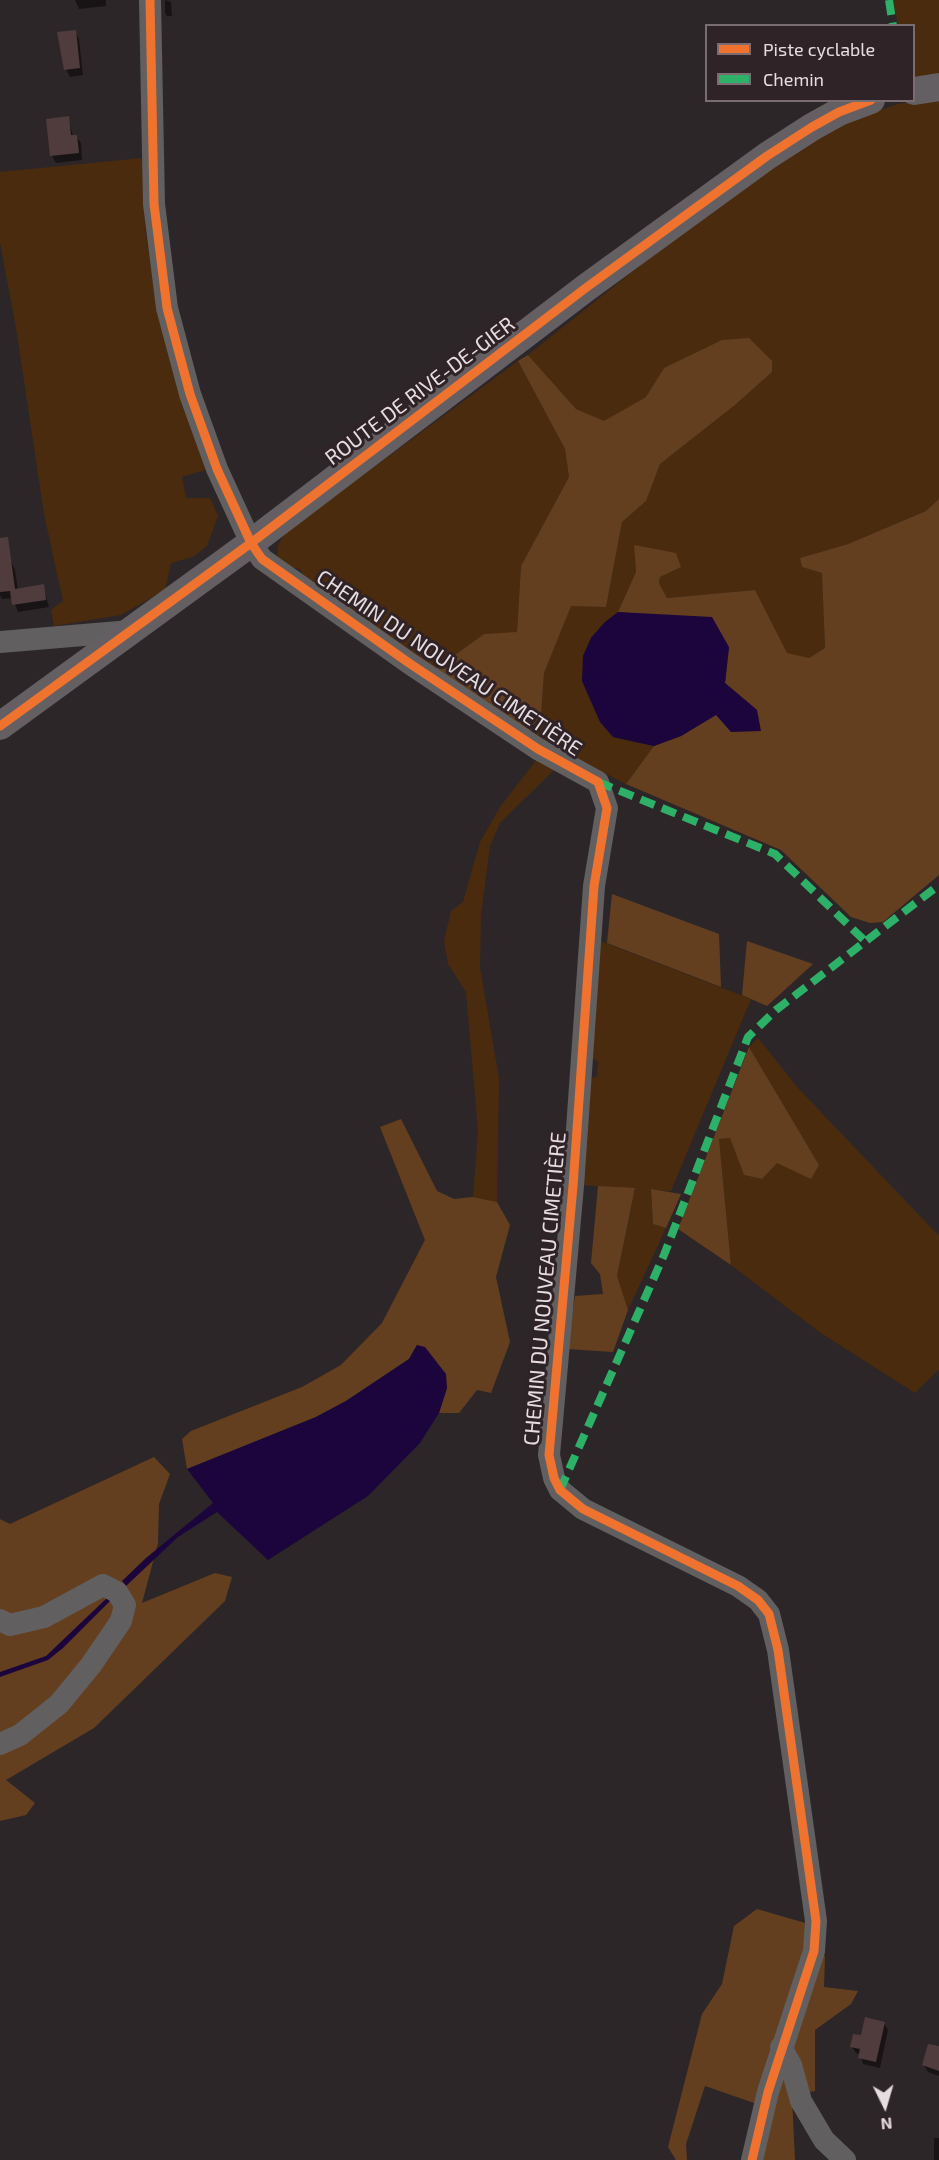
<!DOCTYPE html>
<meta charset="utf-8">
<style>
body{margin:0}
#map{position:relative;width:939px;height:2160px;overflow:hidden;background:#2d2629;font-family:"Exo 2",sans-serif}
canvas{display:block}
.legend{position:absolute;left:705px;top:24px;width:210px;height:78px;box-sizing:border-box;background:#302328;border:2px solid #796d72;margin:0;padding:8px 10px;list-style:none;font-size:18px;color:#e6dde0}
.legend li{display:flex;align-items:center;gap:12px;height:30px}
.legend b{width:30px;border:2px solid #796d72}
.north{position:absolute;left:855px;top:2076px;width:60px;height:60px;-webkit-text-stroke:4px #302328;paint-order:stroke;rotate:175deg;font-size:16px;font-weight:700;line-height:24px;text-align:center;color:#e6dde0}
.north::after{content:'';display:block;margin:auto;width:21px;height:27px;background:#e6dde0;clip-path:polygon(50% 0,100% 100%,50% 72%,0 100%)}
</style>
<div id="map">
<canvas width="939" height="2160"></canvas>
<ul class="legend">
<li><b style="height:8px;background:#ef722f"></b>Piste cyclable</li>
<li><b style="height:8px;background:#2db169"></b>Chemin</li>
</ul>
<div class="north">N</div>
</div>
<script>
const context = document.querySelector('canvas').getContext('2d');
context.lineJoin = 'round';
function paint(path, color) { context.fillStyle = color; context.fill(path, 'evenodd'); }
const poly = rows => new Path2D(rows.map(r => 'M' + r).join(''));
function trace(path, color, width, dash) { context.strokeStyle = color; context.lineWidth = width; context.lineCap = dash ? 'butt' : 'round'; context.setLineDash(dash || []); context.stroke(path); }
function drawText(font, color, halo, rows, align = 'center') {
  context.font = font + ' "Exo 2",sans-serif'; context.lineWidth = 6; context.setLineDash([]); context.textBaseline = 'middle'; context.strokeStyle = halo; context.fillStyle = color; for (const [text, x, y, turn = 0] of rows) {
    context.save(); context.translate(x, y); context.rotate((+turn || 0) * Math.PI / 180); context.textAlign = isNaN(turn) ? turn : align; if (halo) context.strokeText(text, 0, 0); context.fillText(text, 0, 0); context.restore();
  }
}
paint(poly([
 [893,0,939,0,939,80,914,81,914,26,898,25],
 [939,98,939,499,926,511,848,544,800,558,802,567,822,573,825,648,809,658,787,654,755,590,667,598,659,583,660,576,635,545,636,572,618,612,604,623,591,638,583,656,613,737,654,746,626,784,527,733,541,715,544,673,571,605,606,607,622,522,646,501,660,464,735,405,772,372,772,361,664,368,646,397,604,422,576,409,528,355,682,232,798,151,853,120,898,104],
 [143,158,145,227,157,312,205,470,182,477,186,498,210,498,218,516,207,546,193,557,171,563,165,590,121,615,54,626,51,610,63,601,44,514,17,334,0,242,0,172],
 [518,361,565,449,569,477,521,566,517,633,484,634,434,670,305,582,300,569,285,567,277,560,278,545,286,532],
 [538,758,556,768,500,823,490,846,481,915,480,968,499,1078,497,1202,473,1197,478,1131,466,992,448,964,444,941,451,911,463,902,480,842,500,807],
 [600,941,751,999,671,1191,651,1190,653,1224,666,1228,628,1310,617,1276,635,1189,581,1185,589,1080,597,1076,598,1062,590,1057],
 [758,1038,799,1089,939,1236,939,1369,915,1393,821,1333,731,1265,719,1139,730,1138,744,1175,762,1179,777,1162,819,1165,749,1047]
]), '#4a2b0d');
paint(poly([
 [749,338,772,361,772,372,735,405,660,464,646,501,622,522,606,607,571,606,544,673,541,715,527,733,434,670,484,634,517,632,521,566,569,477,565,449,518,361,528,355,576,409,604,421,646,397,664,368,722,340],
 [939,499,939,875,883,922,870,923,851,917,781,850,626,784,654,746,681,736,716,715,757,710,725,683,729,647,645,615,618,612,636,572,634,545,676,553,681,567,660,577,659,583,667,598,755,590,787,653,809,658,825,648,822,573,802,567,800,558,848,544,926,511],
 [612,894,719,934,721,987,607,943],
 [747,941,813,964,767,1006,742,995],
 [749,1047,819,1165,811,1179,777,1163,762,1179,744,1175,730,1138,719,1139,731,1265,678,1229],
 [401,1119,437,1191,454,1199,473,1197,497,1202,510,1225,496,1277,510,1342,491,1393,477,1390,459,1413,439,1413,447,1388,417,1345,409,1359,346,1401,316,1417,187,1469,182,1439,191,1431,302,1387,341,1365,382,1323,425,1240,380,1127],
 [598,1186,635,1188,617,1276,628,1310,613,1352,567,1349,575,1296,603,1294,600,1274,591,1263],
 [651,1189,681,1194,666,1228,653,1224],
 [154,1457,170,1474,159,1504,158,1543,142,1603,215,1573,232,1577,225,1601,94,1728,6,1780,35,1803,26,1815,0,1821,0,1519,10,1524],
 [757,1909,809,1924,807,1948,757,2104,705,2086,686,2144,687,2160,676,2160,668,2147,702,2014,722,1984,734,1926],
 [825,1956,824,1987,858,1991,851,2004,815,2030,815,2091,804,2093,788,2046,819,1957],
 [783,2064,792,2097,795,2160,759,2160]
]), '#643f1f');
paint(poly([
 [618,612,712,617,729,647,725,683,757,710,761,731,731,732,716,715,681,736,654,746,613,737,600,722,582,681,583,656,591,638,604,623],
 [417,1345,425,1347,446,1374,447,1388,439,1413,420,1443,368,1496,268,1560,217,1512,178,1537,126,1586,122,1581,146,1558,213,1503,187,1469,316,1417,346,1401,409,1359],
 [109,1596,112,1599,63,1648,48,1660,0,1677,0,1672,46,1656]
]), '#1b053c');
paint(poly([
 [75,0,106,0,106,6,79,9],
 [165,0,171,2,172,16,167,16,165,13],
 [75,32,79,39,83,75,70,77,66,69],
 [68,118,73,136,76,136,81,143,82,160,56,163,52,156,48,120],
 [11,562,15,570,18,590,43,586,49,607,18,612,13,598,2,599,0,595,0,564],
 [884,2023,888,2030,880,2068,863,2064,860,2054,856,2053,852,2047],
 [939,2049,939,2076,928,2072,924,2065],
 [934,2138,939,2138,939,2160,934,2160]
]), '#0007');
paint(poly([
 [76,30,80,68,64,70,57,32],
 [69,116,71,135,77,135,79,153,50,156,46,119],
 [8,537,15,589,44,584,46,600,12,605,10,591,0,592,0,538],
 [865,2017,885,2022,876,2062,858,2058,860,2049,850,2047,853,2034,861,2035],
 [928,2044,939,2046,939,2071,922,2065]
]), '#503c3d');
trace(poly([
 [150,0,154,204,167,308,190,394,217,469,251,543,262,559,409,663,538,749,598,782,607,808,594,886,573,1186,549,1455,554,1478,560,1490,583,1509,738,1586,758,1600,769,1614,778,1650,816,1921,814,1951,768,2092,752,2160],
 [0,642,131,631],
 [0,1620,10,1625,44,1617,103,1585,117,1592,125,1605,121,1621,91,1665,59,1704,20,1735,0,1744],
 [781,2047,791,2065,801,2101,824,2140,845,2160]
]), '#615f60', 22);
trace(poly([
 [914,91,939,87],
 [0,726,251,543,587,287,767,156,812,127,839,112,871,100]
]), '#645f62', 28);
trace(poly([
 [889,0,893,26],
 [598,782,775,854,866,942],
 [560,1490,664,1255,748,1037,776,1010,939,885]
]), '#2db169', 8, [15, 8]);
trace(poly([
 [150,0,154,204,167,308,190,394,217,469,251,543,262,559,409,663,538,749,598,782,607,808,594,886,573,1186,549,1455,554,1478,560,1490,583,1509,738,1586,758,1600,769,1614,778,1650,816,1921,814,1951,768,2092,752,2160],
 [0,726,251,543,587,287,767,156,812,127,839,112,871,100]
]), '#ef722f', 9);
drawText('21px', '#e6dde0', '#302328', [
 ["ROUTE DE RIVE-DE-GIER",420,391,-37],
 ["CHEMIN DU NOUVEAU CIMETIÈRE",449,663,34],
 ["CHEMIN DU NOUVEAU CIMETIÈRE",545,1289,-85]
]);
</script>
